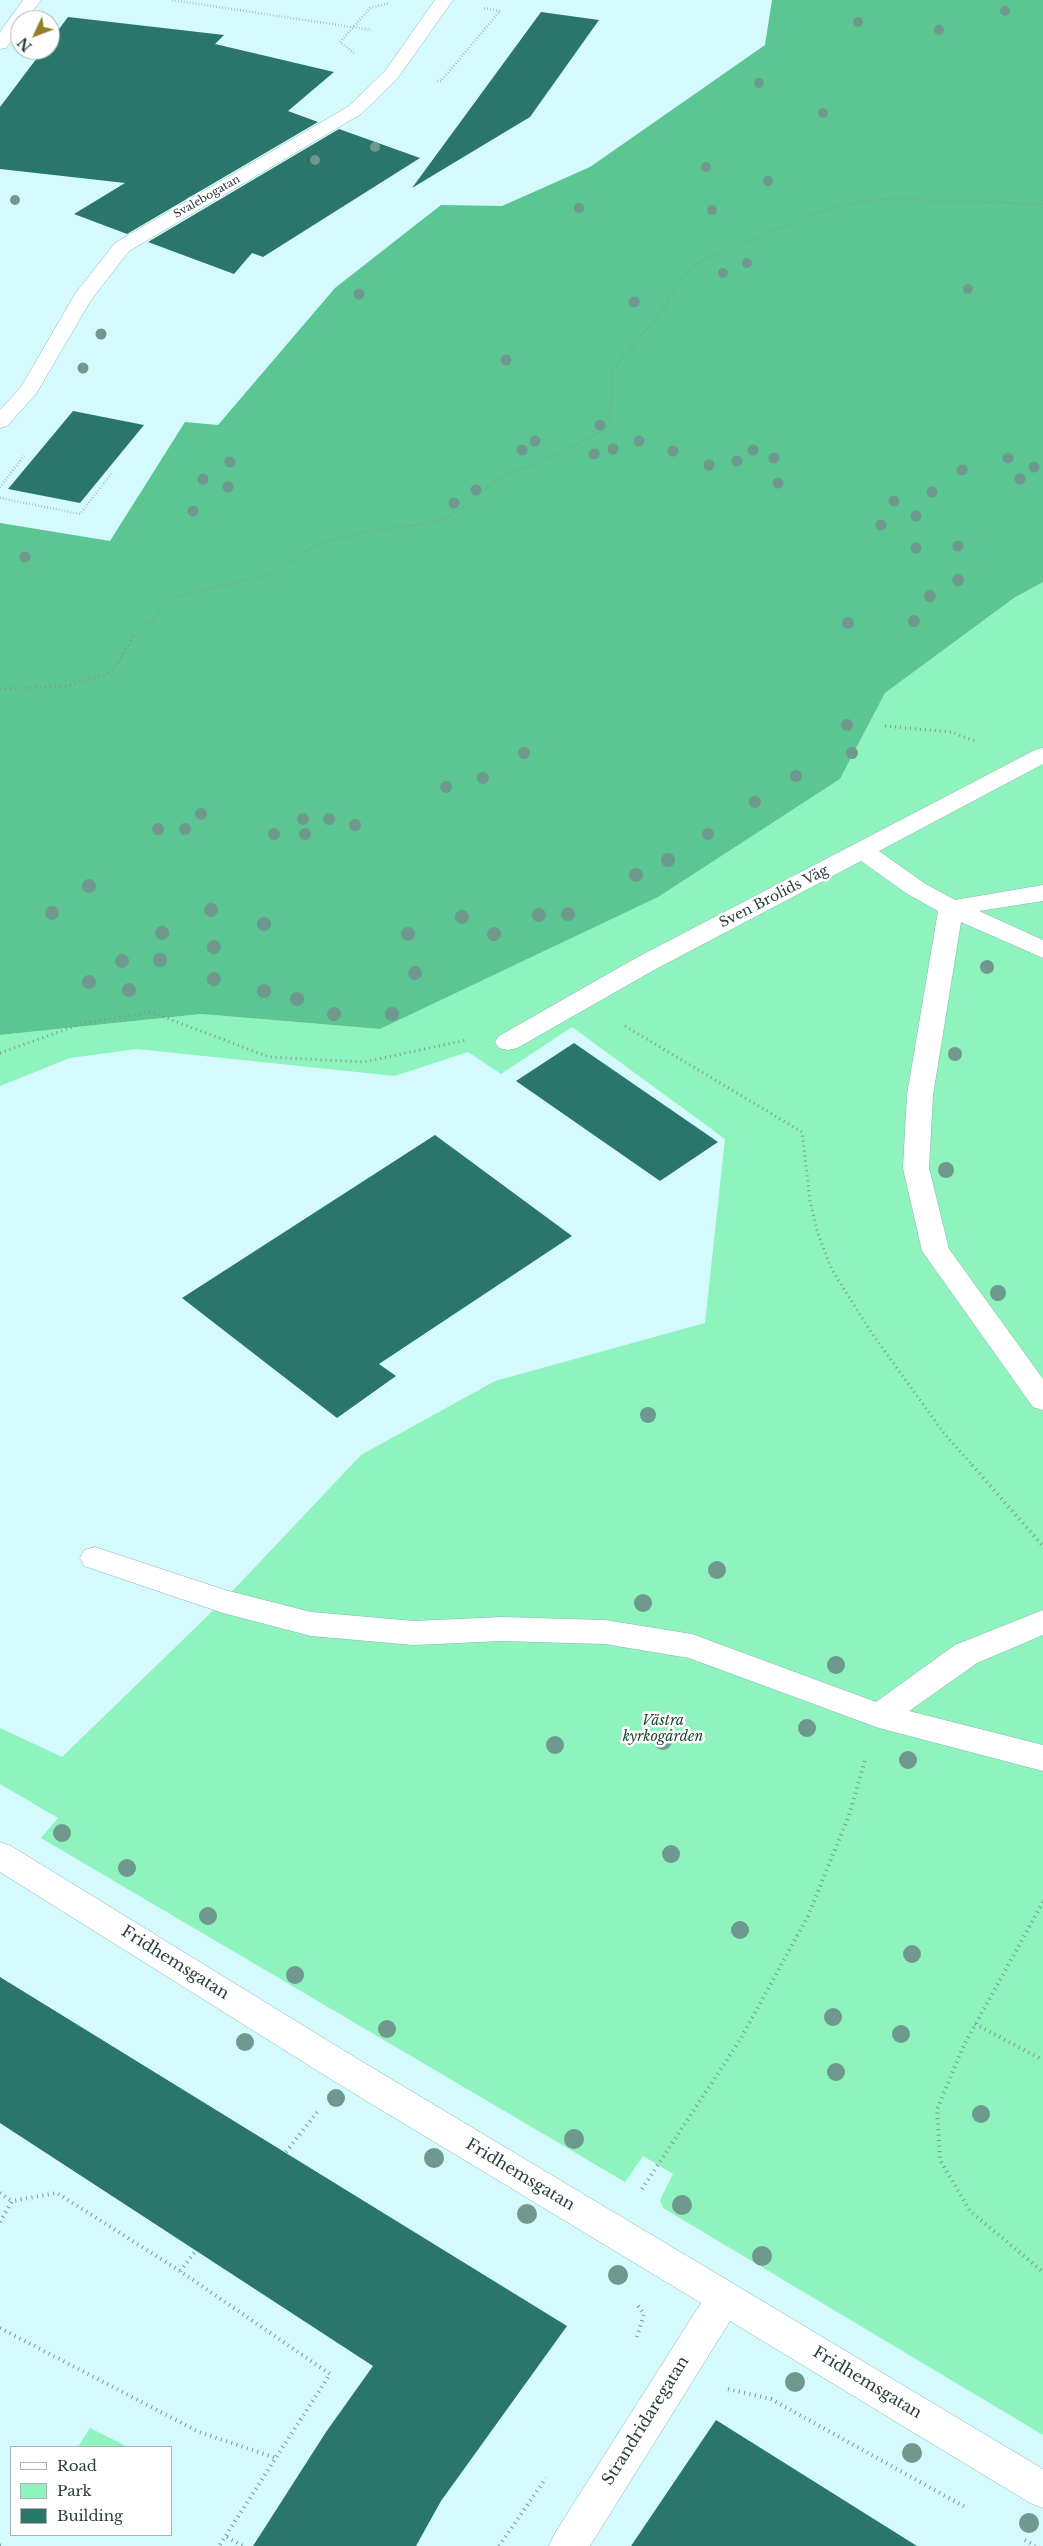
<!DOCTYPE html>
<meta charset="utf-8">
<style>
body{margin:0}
#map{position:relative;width:1043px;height:2546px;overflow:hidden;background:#d4fafd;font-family:"Libre Baskerville",serif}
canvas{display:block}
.legend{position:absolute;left:10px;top:2446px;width:162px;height:90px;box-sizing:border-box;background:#fff;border:1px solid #aab2b2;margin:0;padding:6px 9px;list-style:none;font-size:15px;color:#2b3e3f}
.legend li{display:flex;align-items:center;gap:10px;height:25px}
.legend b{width:25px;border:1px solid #aab2b2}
.north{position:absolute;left:10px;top:10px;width:50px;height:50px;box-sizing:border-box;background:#fff;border:1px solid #aab2b2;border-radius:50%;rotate:227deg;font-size:14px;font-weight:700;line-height:20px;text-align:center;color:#2b3e3f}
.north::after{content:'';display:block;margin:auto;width:18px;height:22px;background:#917e25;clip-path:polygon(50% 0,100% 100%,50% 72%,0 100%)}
</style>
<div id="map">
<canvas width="1043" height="2546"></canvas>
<ul class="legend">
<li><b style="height:6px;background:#fff"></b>Road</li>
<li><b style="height:14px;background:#8ef3bd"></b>Park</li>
<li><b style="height:14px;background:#2b766a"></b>Building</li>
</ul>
<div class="north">N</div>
</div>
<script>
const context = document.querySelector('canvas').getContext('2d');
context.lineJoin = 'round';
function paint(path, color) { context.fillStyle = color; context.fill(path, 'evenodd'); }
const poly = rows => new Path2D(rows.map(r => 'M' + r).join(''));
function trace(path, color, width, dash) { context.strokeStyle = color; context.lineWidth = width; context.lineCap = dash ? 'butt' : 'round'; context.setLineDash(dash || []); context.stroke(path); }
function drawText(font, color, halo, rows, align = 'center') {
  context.font = font + ' "Libre Baskerville",serif'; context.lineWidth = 5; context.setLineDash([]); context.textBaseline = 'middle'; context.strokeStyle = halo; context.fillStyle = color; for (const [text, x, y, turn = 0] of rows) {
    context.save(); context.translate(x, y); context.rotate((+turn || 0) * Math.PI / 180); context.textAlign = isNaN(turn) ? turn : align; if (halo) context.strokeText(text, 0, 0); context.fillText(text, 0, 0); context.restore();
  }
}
paint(poly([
 [1043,582,1043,2435,663,2208,660,2200,673,2174,643,2156,625,2182,41,1838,58,1818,0,1784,0,1728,62,1757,223,1601,361,1455,495,1381,705,1323,725,1139,572,1027,501,1074,468,1052,395,1076,137,1049,70,1058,0,1086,0,1035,201,1014,380,1029,657,897,840,779,885,693,1014,598],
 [90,2428,128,2447,78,2447]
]), '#8ef3bd');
paint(poly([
 [772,0,1043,0,1043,582,1014,598,885,693,840,779,658,897,380,1029,201,1014,0,1035,0,523,110,541,185,422,218,425,335,288,441,205,502,206,590,167,765,45]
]), '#5bc691');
paint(poly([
 [541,12,599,20,530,117,412,188],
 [68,17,224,35,215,44,334,72,288,111,318,122,127,234,74,214,125,183,0,169,0,107,43,50,50,50,50,41],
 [339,129,420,158,263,257,252,253,234,274,148,242],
 [73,411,144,425,80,503,8,489],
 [574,1043,718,1142,660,1181,516,1081],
 [435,1135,572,1236,379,1364,396,1376,337,1418,182,1298],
 [0,1977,567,2326,441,2501,416,2546,253,2546,326,2432,373,2366,0,2123],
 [716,2420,917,2546,631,2546]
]), '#2b766a');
const minor = poly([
 [23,0,41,0,26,20,20,20,20,29,6,48,0,49,0,32,23,0],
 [435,0,453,0,397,79,361,114,129,251,91,300,36,394,7,426,0,428,0,410,21,387,75,294,115,243,349,106,385,71,435,0],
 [1043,748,1043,764,879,851,924,883,955,900,1043,885,1043,901,979,911,1043,940,1043,958,961,922,933,1095,929,1168,949,1249,1043,1379,1043,1410,1033,1407,922,1251,903,1168,907,1095,938,911,906,893,861,861,654,970,517,1048,508,1050,499,1048,495,1042,499,1036,636,958,1035,750,1043,748],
 [95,1547,225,1590,311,1612,414,1621,502,1617,605,1620,692,1634,876,1702,955,1645,1043,1610,1043,1635,977,1663,909,1711,1043,1745,1043,1771,879,1728,689,1658,605,1644,502,1641,414,1645,311,1636,223,1613,84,1566,80,1558,84,1550,95,1547],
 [0,1842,11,1846,361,2061,1043,2469,1043,2508,1030,2503,730,2321,590,2546,549,2546,555,2533,701,2303,337,2083,0,1872,0,1842]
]);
trace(minor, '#88b6b9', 1);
trace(poly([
 [172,0,371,30],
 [354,53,340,42,370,8,390,3],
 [437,81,441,81,500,11,483,8],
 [0,487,24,456],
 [0,498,80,514,112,473],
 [1041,561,1043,563],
 [132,637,179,596,270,575,318,543,372,531,428,523,448,517,466,506,498,479,559,453,604,430,610,424,612,371,666,306,675,287,700,261,815,214,859,201,887,199,1043,204]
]), '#7c989a', 2.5, [0.5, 2.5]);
trace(poly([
 [0,689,66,686,108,674,117,665,133,636],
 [885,726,951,732,975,741],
 [625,1026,802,1132,810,1201,818,1234,832,1270,871,1332,943,1432,973,1466],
 [0,1053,84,1023,151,1012,269,1057,364,1062,467,1040]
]), '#7c989a', 3, [1, 4]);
trace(poly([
 [972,1465,1043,1546],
 [1043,1902,964,2045,937,2109,940,2160,970,2211,1043,2272],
 [975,2024,1043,2060],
 [286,2152,318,2111],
 [642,2189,740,2040,808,1916,849,1815,865,1760],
 [0,2193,12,2201],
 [0,2222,12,2201,57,2193,180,2271,330,2374,219,2546],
 [180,2271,196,2251],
 [0,2328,199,2432,276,2458],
 [637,2337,644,2314,638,2306],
 [728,2389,771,2399,967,2508],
 [227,2537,243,2546],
 [1025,2540,1035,2546],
 [0,2545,2,2546],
 [499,2546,546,2478]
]), '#7c989a', 4, [1, 4.5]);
paint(minor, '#fff');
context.fillStyle = '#6f998e';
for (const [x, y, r] of [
 [1005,11,5],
 [858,22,5],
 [939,30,5],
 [759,83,5],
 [823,113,5],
 [375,147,5],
 [315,160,5],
 [706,167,5],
 [768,181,5],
 [15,200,5],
 [579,208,5],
 [712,210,5],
 [747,263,5],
 [723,273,5],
 [968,289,5],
 [359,294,5.5],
 [634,302,5.5],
 [101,334,5.5],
 [506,360,5.5],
 [83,368,5.5],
 [600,425,5.5],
 [535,441,5.5],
 [639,441,5.5],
 [613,449,5.5],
 [522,450,5.5],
 [753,450,5.5],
 [673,451,5.5],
 [594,454,5.5],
 [774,458,5.5],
 [1008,458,5.5],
 [737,461,5.5],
 [230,462,5.5],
 [709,465,5.5],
 [1034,467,5.5],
 [962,470,5.5],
 [203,479,5.5],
 [1020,479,5.5],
 [778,483,5.5],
 [228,487,5.5],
 [476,490,5.5],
 [932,492,5.5],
 [894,501,5.5],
 [454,503,5.5],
 [193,511,5.5],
 [916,516,5.5],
 [881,525,5.5],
 [958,546,5.5],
 [916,548,5.5],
 [25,557,5.5],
 [958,580,6],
 [930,596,6],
 [914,621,6],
 [848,623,6],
 [847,725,6],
 [524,753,6],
 [852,753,6],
 [796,776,6],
 [483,778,6],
 [446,787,6],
 [755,802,6],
 [201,814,6],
 [303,819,6],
 [329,819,6],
 [355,825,6],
 [158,829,6],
 [185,829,6],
 [274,834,6],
 [305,834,6],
 [708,834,6],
 [668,860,7],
 [636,875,7],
 [89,886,7],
 [211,910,7],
 [52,913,7],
 [568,914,7],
 [539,915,7],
 [462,917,7],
 [264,924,7],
 [162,933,7],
 [408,934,7],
 [494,934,7],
 [214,947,7],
 [160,960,7],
 [122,961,7],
 [987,967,7],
 [415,973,7],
 [214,979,7],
 [89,982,7],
 [129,990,7],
 [264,991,7],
 [297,999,7],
 [334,1014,7],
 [392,1014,7],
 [955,1054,7],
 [946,1170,8],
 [998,1293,8],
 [648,1415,8],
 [717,1570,9],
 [643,1603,9],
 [836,1665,9],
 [807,1728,9],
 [663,1741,9],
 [555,1745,9],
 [908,1760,9],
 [62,1833,9],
 [671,1854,9],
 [127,1868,9],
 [208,1916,9],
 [740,1930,9],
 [912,1954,9],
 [295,1975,9],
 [833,2017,9],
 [387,2029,9],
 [901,2034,9],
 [245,2042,9],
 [836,2072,9],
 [336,2098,9],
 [981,2114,9],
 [574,2139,10],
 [434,2158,10],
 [682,2205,10],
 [527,2214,10],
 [762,2256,10],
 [618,2275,10],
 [795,2382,10],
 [912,2453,10],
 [1029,2523,10]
]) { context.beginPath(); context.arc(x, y, r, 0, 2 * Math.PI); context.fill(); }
drawText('11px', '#2b3e3f', '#fff', [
 ["Svalebogatan",207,197,-30]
]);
drawText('14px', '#2b3e3f', '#fff', [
 ["Sven Brolids Väg",774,897,-27]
]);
drawText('italic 14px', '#1d4a34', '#fff', [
 ["Västra",663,1721],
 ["kyrkogården",663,1737]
]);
drawText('16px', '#2b3e3f', '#fff', [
 ["Fridhemsgatan",175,1963,32],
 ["Fridhemsgatan",520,2175,31],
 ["Fridhemsgatan",867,2383,31],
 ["Strandridaregatan",646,2421,-58]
]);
</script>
